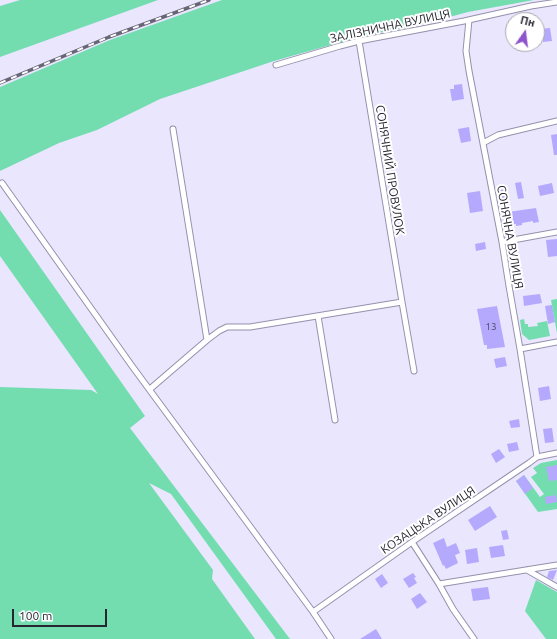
<!DOCTYPE html>
<meta charset="utf-8">
<style>
body{margin:0}
#map{position:relative;width:557px;height:639px;overflow:hidden;background:#e9e6fe;font-family:Ubuntu,sans-serif}
canvas{display:block}
.north{position:absolute;left:505px;top:12px;width:40px;height:40px;box-sizing:border-box;background:#fff;border:1px solid #a9a8ad;border-radius:50%;rotate:14deg;font-size:11px;font-weight:700;line-height:16px;text-align:center;color:#272631}
.north::after{content:'';display:block;margin:auto;width:14px;height:18px;background:#8e54cb;clip-path:polygon(50% 0,100% 100%,50% 72%,0 100%)}
.scale{position:absolute;left:12px;top:609px;width:95px;height:18px;box-sizing:border-box;border:2px solid #272631;border-top:0;padding-left:5px;font-size:12px;line-height:14px;white-space:nowrap;color:#272631;-webkit-text-stroke:3px #fff;paint-order:stroke}
</style>
<div id="map">
<canvas width="557" height="639"></canvas>
<div class="north">Пн</div>
<div class="scale">100 m</div>
</div>
<script>
const context = document.querySelector('canvas').getContext('2d');
context.lineJoin = 'round';
function paint(path, color) { context.fillStyle = color; context.fill(path, 'evenodd'); }
const poly = rows => new Path2D(rows.map(r => 'M' + r).join(''));
function trace(path, color, width, dash) { context.strokeStyle = color; context.lineWidth = width; context.lineCap = dash ? 'butt' : 'round'; context.setLineDash(dash || []); context.stroke(path); }
function drawText(font, color, halo, rows, align = 'center') {
  context.font = font + ' Ubuntu,sans-serif'; context.lineWidth = 4; context.setLineDash([]); context.textBaseline = 'middle'; context.strokeStyle = halo; context.fillStyle = color; for (const [text, x, y, turn = 0] of rows) {
    context.save(); context.translate(x, y); context.rotate((+turn || 0) * Math.PI / 180); context.textAlign = isNaN(turn) ? turn : align; if (halo) context.strokeText(text, 0, 0); context.fillText(text, 0, 0); context.restore();
  }
}
paint(poly([
 [20,0,158,0,0,57,0,6],
 [222,0,534,0,468,12,431,22,359,37,274,61,160,99,97,130,59,143,0,171,0,87,110,40],
 [0,210,145,416,130,428,290,639,276,639,171,494,149,483,213,570,212,579,255,639,0,639,0,387,91,390,98,394,0,256],
 [557,299,557,333,551,300],
 [524,319,525,324,528,324,528,327,538,326,537,323,547,321,550,336,529,340,522,334,520,320],
 [557,460,557,509,538,512,516,481,524,475,540,497,544,494,531,477,537,473,533,468,541,463],
 [536,580,557,592,557,639,546,639,525,611]
]), '#73ddb0');
paint(poly([
 [550,28,552,41,543,42,540,29],
 [462,84,464,99,452,101,450,89,454,89,454,85],
 [469,127,471,141,461,143,458,129],
 [557,134,557,155,554,155,551,135],
 [521,182,524,198,518,199,515,183],
 [552,183,554,193,540,196,538,186],
 [505,189,507,201,501,202,500,190],
 [480,191,483,211,470,213,467,193],
 [536,208,539,222,533,223,533,221,522,223,522,225,516,226,516,224,510,225,508,212],
 [557,239,557,256,548,257,546,240],
 [485,242,486,249,476,251,475,244],
 [540,294,542,303,524,306,523,296],
 [552,305,555,322,548,324,545,306],
 [497,306,505,347,487,349,487,345,484,345,477,309],
 [505,357,507,366,496,368,494,359],
 [549,386,551,399,540,401,538,388],
 [519,419,520,427,511,428,509,421],
 [552,428,554,442,545,443,543,429],
 [517,442,519,450,509,452,507,444],
 [499,449,505,457,496,463,491,454],
 [557,465,557,480,549,481,546,467],
 [524,475,533,488,525,494,516,481],
 [556,495,557,502,546,504,545,497],
 [490,506,497,517,475,531,468,520],
 [507,530,509,539,503,540,501,531],
 [444,538,447,547,456,543,460,553,455,555,458,563,446,569,444,565,443,566,433,543],
 [503,545,505,556,491,558,489,547],
 [477,548,479,562,467,564,465,550],
 [557,570,553,580,547,577,549,571],
 [413,573,416,577,414,578,417,583,409,588,403,579],
 [382,574,388,583,381,588,375,579],
 [488,587,490,599,473,601,471,589],
 [420,593,427,602,417,609,411,599],
 [376,629,382,639,360,639]
]), '#b5a9fd');
const minor = poly([
 [469,20,466,51,469,71,502,242,509,286,520,349,537,457],
 [359,41,402,302,414,371],
 [276,65,340,46,359,41,464,21,531,6,557,2],
 [173,129,207,340],
 [483,143,498,135,557,121],
 [2,183,132,366,313,612,331,639],
 [502,242,557,232],
 [318,316,335,420],
 [520,349,557,342],
 [150,389,207,340,219,331,227,327,250,327,402,302],
 [412,542,439,584,453,609,474,639],
 [527,570,557,587],
 [439,584,557,565],
 [313,612,412,542,529,463,537,457,557,453]
]);
trace(minor, '#9491ac', 7);
trace(minor, '#fff', 5);
const rail = poly([
 [0,83,109,37,209,0]
]);
trace(rail, '#686676', 3.5);
trace(rail, '#fff', 2, [6]);
drawText('10px', '#4a4764', null, [
 ["13",491,327]
]);
drawText('12px', '#272631', '#fff', [
 ["ЗАЛІЗНИЧНА ВУЛИЦЯ",390,26,-12],
 ["СОНЯЧНИЙ ПРОВУЛОК",390,170,81],
 ["СОНЯЧНА ВУЛИЦЯ",510,237,80],
 ["КОЗАЦЬКА ВУЛИЦЯ",428,520,-34]
]);
</script>
